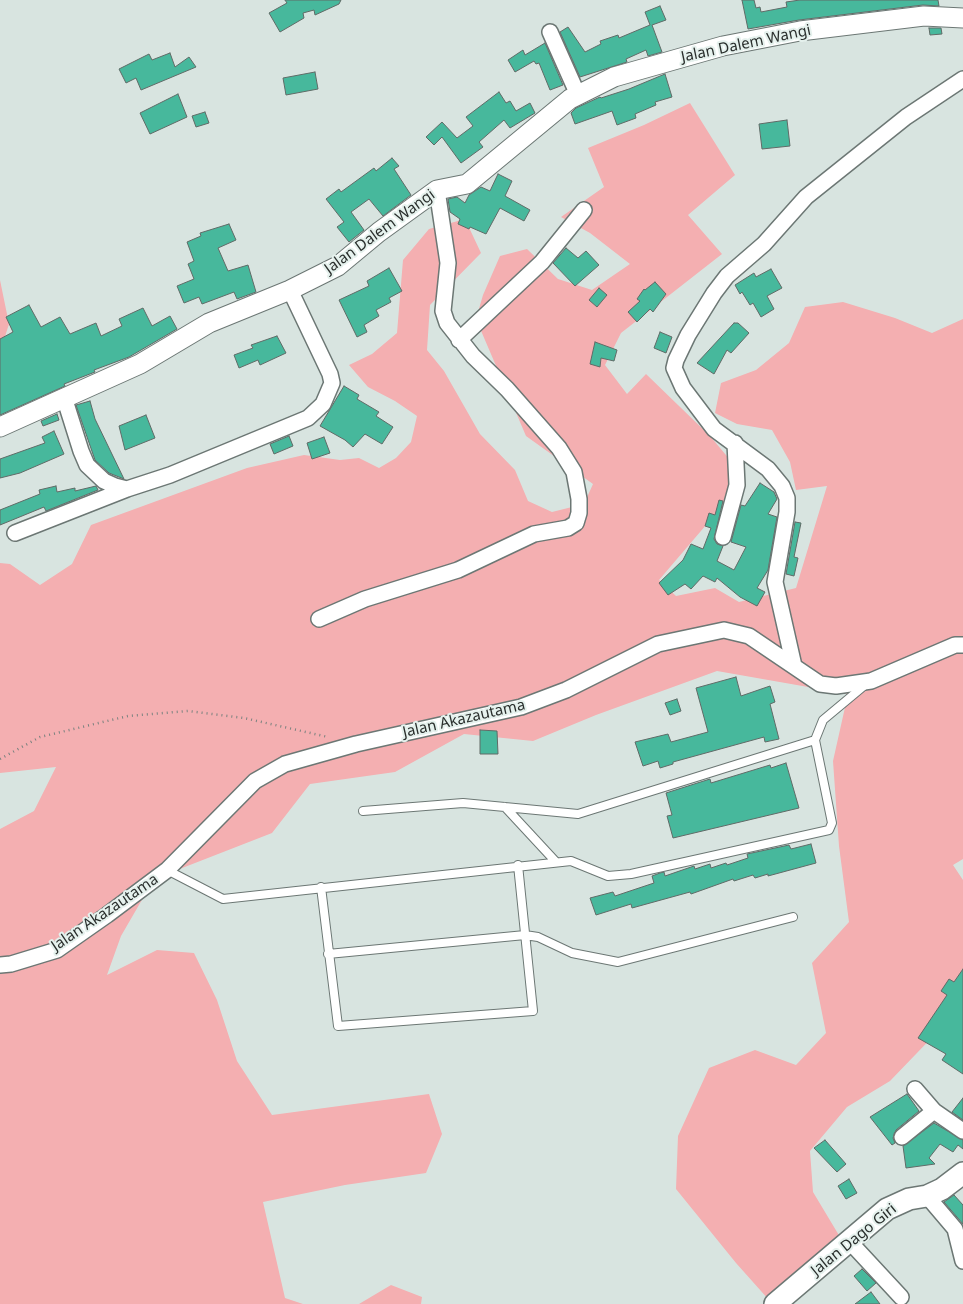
<!DOCTYPE html>
<style>
body{margin:0}
canvas{display:block;background:#d8e4e0}
</style>
<canvas width="963" height="1304"></canvas>
<script>
const context = document.querySelector('canvas').getContext('2d');
context.lineJoin = 'round';
function paint(path, color) { context.fillStyle = color; context.fill(path, 'evenodd'); }
const poly = rows => new Path2D(rows.map(r => 'M' + r).join(''));
function trace(path, color, width, dash) { context.strokeStyle = color; context.lineWidth = width; context.lineCap = dash ? 'butt' : 'round'; context.setLineDash(dash || []); context.stroke(path); }
function drawText(font, color, halo, rows, align = 'center') {
  context.font = font + ' "Noto Sans",sans-serif'; context.lineWidth = 4; context.setLineDash([]); context.textBaseline = 'middle'; context.strokeStyle = halo; context.fillStyle = color; for (const [text, x, y, turn = 0] of rows) {
    context.save(); context.translate(x, y); context.rotate((+turn || 0) * Math.PI / 180); context.textAlign = isNaN(turn) ? turn : align; if (halo) context.strokeText(text, 0, 0); context.fillText(text, 0, 0); context.restore();
  }
}
paint(poly([
 [690,103,735,175,688,215,722,254,621,333,605,365,627,394,646,374,710,436,736,467,730,497,659,580,676,596,715,588,739,602,796,588,827,486,796,490,790,462,772,430,737,424,715,413,721,383,756,370,789,343,805,307,843,302,895,318,932,333,963,319,963,859,953,865,963,880,963,989,942,1027,890,1081,847,1107,810,1151,813,1192,840,1237,769,1300,736,1263,676,1189,678,1136,709,1068,755,1050,796,1065,826,1033,812,963,849,922,839,846,833,761,848,694,717,671,596,715,533,741,464,734,395,772,310,784,272,833,154,879,121,936,107,975,157,950,194,953,217,1000,237,1061,272,1115,429,1094,442,1134,426,1173,345,1185,263,1202,285,1298,303,1304,0,1304,0,829,34,811,56,767,0,773,0,563,10,564,40,585,72,564,91,525,247,468,304,455,340,460,359,458,379,468,396,458,411,442,417,416,395,401,368,387,349,365,372,354,397,333,403,260,429,229,465,219,481,253,430,305,427,350,444,371,480,434,515,470,528,501,552,512,584,504,593,484,526,436,476,319,483,295,500,256,527,249,558,279,592,290,630,264,590,233,561,217,604,187,588,148,644,125],
 [0,280,9,324,0,352],
 [391,1285,422,1297,421,1304,359,1304]
]), '#f4afb1');
const building = poly([
 [285,0,341,0,339,4,315,15,314,10,303,13,304,18,280,32,269,13,287,3,285,0],
 [742,0,754,0,756,8,760,7,761,12,787,7,786,2,800,0,938,0,939,6,923,5,799,20,748,29,742,0],
 [660,6,666,20,652,25,662,52,648,56,646,50,626,59,627,62,580,77,560,32,568,27,585,52,601,44,600,41,618,35,619,38,650,25,645,12,660,6],
 [929,28,941,28,942,34,930,35,929,28],
 [545,43,563,85,550,90,539,63,536,64,534,61,515,72,508,60,523,50,525,55,545,43],
 [170,53,175,67,189,57,196,67,141,90,136,78,126,83,119,69,149,54,152,60,170,53],
 [315,72,318,89,286,95,283,78,315,72],
 [665,74,672,97,655,102,656,105,635,114,636,118,617,125,612,111,575,124,571,113,576,108,600,97,601,98,629,89,665,74],
 [499,92,506,103,510,101,516,111,530,103,535,113,510,128,504,120,479,142,483,147,461,163,442,137,434,145,426,137,442,122,457,138,473,126,466,117,499,92],
 [178,94,187,117,150,134,140,113,178,94],
 [205,112,209,123,196,127,192,116,205,112],
 [787,120,790,146,762,149,759,124,787,120],
 [392,158,399,166,394,169,411,195,383,216,369,199,351,212,364,230,349,242,337,227,344,222,326,199,339,189,341,192,374,168,376,171,392,158],
 [498,174,512,181,505,196,530,210,524,221,500,208,486,234,470,227,469,229,458,224,460,219,450,212,448,199,457,197,465,203,469,195,481,187,490,191,498,174],
 [229,224,236,240,218,248,228,271,248,265,256,292,237,299,234,292,202,304,199,297,184,303,177,286,194,279,188,264,194,261,187,242,201,236,200,233,229,224],
 [566,248,578,258,586,251,599,265,575,286,553,263,566,248],
 [389,268,402,291,389,298,391,302,376,310,379,316,364,325,367,332,357,337,339,300,369,286,367,281,389,268],
 [771,269,782,288,767,296,774,309,761,317,753,303,750,305,742,292,740,294,735,285,754,273,756,277,771,269],
 [655,282,666,294,653,312,650,309,637,322,628,312,640,301,637,299,644,289,645,290,655,282],
 [599,288,607,295,597,307,589,300,599,288],
 [29,305,41,327,60,317,70,334,96,323,101,336,122,326,119,319,143,308,152,326,170,316,177,329,129,357,94,370,95,372,64,384,65,386,0,415,0,339,13,332,6,317,29,305],
 [734,323,738,323,749,333,731,353,727,350,714,374,697,363,734,323],
 [660,332,672,337,666,353,654,348,660,332],
 [277,336,286,353,260,365,258,360,239,368,234,355,253,348,251,345,277,336],
 [595,342,617,350,614,361,601,358,600,367,590,364,595,342],
 [344,386,359,395,357,399,379,412,376,416,393,427,382,444,365,434,353,447,345,440,320,426,344,386],
 [90,401,95,419,124,479,109,473,95,460,76,405,90,401],
 [57,414,59,420,43,426,41,421,57,414],
 [146,415,155,438,125,450,119,426,146,415],
 [54,431,64,454,20,473,0,478,0,459,45,443,42,437,54,431],
 [289,436,293,446,274,454,270,444,289,436],
 [324,437,330,453,312,459,307,443,324,437],
 [760,483,774,492,777,499,768,514,777,517,768,570,757,588,765,592,757,606,740,597,717,578,715,582,703,576,691,589,685,584,668,595,659,583,683,560,691,544,703,549,711,528,705,526,709,513,715,515,719,500,723,501,714,539,717,544,723,546,717,561,734,570,746,547,731,542,741,505,745,506,760,483],
 [56,486,57,492,75,488,75,491,96,486,98,490,46,511,44,507,0,525,0,510,40,494,39,490,56,486],
 [795,522,801,523,794,557,798,558,794,576,786,574,795,522],
 [736,677,741,696,770,686,775,702,770,704,779,739,765,742,764,737,673,762,673,764,660,768,658,761,643,766,635,742,668,734,671,742,708,732,696,688,736,677],
 [677,699,681,711,670,715,665,703,677,699],
 [480,730,497,731,498,754,480,754,480,730],
 [786,763,799,808,673,838,667,816,672,815,666,793,710,779,711,783,770,765,771,768,786,763],
 [811,844,816,863,768,876,768,874,755,878,753,875,734,881,733,879,691,894,690,892,632,908,631,904,596,915,590,898,613,892,615,896,654,883,652,876,660,873,664,872,665,876,694,866,695,869,710,864,711,868,726,863,727,865,748,858,747,854,789,845,791,849,811,844],
 [963,969,963,1074,942,1060,946,1054,918,1038,947,995,941,991,949,979,954,982,963,969],
 [907,1094,919,1111,896,1130,893,1138,895,1143,892,1145,870,1117,907,1094],
 [963,1098,963,1120,952,1112,963,1098],
 [934,1123,963,1140,963,1149,958,1145,953,1152,940,1144,929,1158,935,1164,906,1168,903,1146,934,1123],
 [825,1140,846,1164,837,1172,814,1148,825,1140],
 [849,1179,857,1193,846,1199,838,1186,849,1179],
 [954,1195,963,1205,963,1224,944,1202,954,1195],
 [862,1269,876,1283,867,1291,854,1276,862,1269],
 [871,1292,880,1304,855,1304,871,1292]
]);
paint(building, '#47b89c');
trace(building, '#606b67', 1);
const service = poly([
 [505,807,556,862],
 [363,811,463,803,578,814,815,740],
 [167,870,223,899,571,861,608,876,631,874,829,830,832,823,815,740,823,720,865,685],
 [321,887,338,1026,533,1011,518,865],
 [328,954,525,935,538,937,572,953,618,962,793,917]
]);
const minor = poly([
 [550,32,578,95],
 [459,340,542,262,584,210],
 [64,397,81,451,87,465,104,481,115,486,127,489,170,475,308,418,323,404,332,383,330,374,290,290],
 [15,533,127,489],
 [723,537,737,485,735,443],
 [319,619,365,599,458,570,534,534,568,528,576,523,579,513,579,499,574,472,559,448,507,389,473,356,447,323,443,311,448,263,437,190],
 [794,666,775,582,787,512,787,498,782,486,768,469,714,429,683,388,674,368,676,360,688,335,714,293,727,276,764,244,806,197,906,117,963,79],
 [0,965,11,964,57,950,107,915,167,870,255,781,285,764,356,744,521,707,566,690,658,644,724,630,749,636,820,684,836,686,871,681,955,645,963,645],
 [915,1089,934,1111,963,1131],
 [902,1137,934,1111],
 [927,1196,955,1229,963,1261],
 [850,1242,901,1297]
]);
const tertiary = poly([
 [0,427,140,364,209,323,290,290,338,266,379,232,437,190,467,184,570,99,614,77,723,46,800,31,924,16,963,18]
]);
const secondary = poly([
 [775,1304,887,1209,909,1199,927,1196,942,1189,963,1173]
]);
trace(service, '#6c7774', 10);
trace(minor, '#6c7774', 18);
trace(tertiary, '#6c7774', 21);
trace(secondary, '#6c7774', 24);
trace(poly([
 [0,759,40,737,128,716,188,711,244,718,328,737]
]), '#7a827f', 2.5, [1, 4]);
trace(service, '#fff', 8);
trace(minor, '#fff', 15);
trace(tertiary, '#fff', 19);
trace(secondary, '#fff', 21);
drawText('15px', '#292e2c', '#e5f1ed', [
 ["Jalan Dalem Wangi",746,44,-12],
 ["Jalan Dalem Wangi",380,232,-36],
 ["Jalan Akazautama",464,719,-13],
 ["Jalan Akazautama",105,913,-34],
 ["Jalan Dago Giri",854,1240,-39]
]);
</script>
